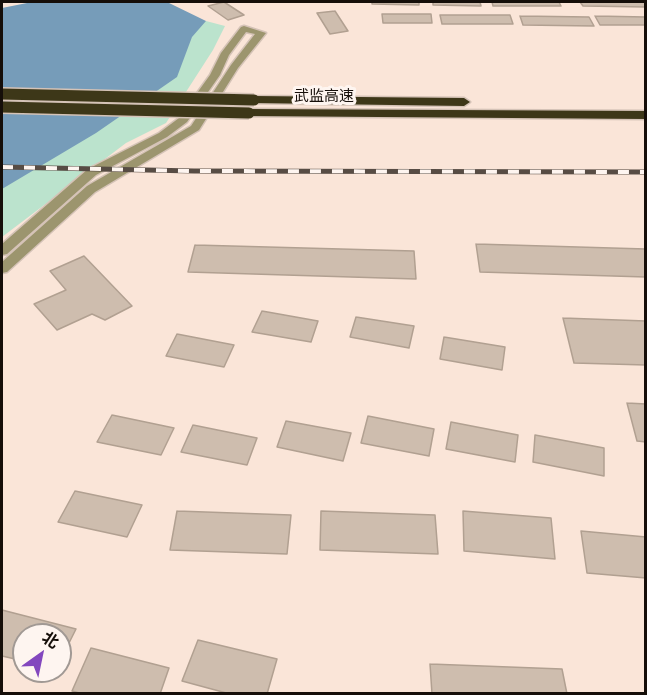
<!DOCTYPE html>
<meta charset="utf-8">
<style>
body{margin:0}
#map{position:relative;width:647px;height:695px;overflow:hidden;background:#fae5d8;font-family:"PT Sans Narrow","Noto Sans SC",sans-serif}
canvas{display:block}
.frame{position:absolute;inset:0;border:3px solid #150e09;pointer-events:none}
.north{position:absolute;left:12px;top:623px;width:60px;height:60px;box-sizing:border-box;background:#fef5f0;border:2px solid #a19994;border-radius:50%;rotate:33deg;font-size:16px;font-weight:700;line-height:24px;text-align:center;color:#150e09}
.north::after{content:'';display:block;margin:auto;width:21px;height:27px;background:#8347be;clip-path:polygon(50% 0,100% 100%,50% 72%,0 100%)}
</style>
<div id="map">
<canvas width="647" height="695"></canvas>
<div class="frame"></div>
<div class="north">北</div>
</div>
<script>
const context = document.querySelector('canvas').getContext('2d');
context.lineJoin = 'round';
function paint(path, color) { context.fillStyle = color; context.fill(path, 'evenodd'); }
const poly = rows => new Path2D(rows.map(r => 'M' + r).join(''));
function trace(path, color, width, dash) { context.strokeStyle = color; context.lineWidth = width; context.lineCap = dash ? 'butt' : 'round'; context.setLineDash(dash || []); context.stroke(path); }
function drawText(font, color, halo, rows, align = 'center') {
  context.font = font + ' "PT Sans Narrow","Noto Sans SC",sans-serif'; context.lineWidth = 6; context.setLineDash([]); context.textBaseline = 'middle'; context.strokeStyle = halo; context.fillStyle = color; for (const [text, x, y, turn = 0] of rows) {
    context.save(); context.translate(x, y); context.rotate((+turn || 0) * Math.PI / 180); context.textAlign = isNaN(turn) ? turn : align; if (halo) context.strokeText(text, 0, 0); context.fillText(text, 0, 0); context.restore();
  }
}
paint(poly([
 [206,21,225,26,213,50,166,123,126,143,2,237,2,160,183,30]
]), '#bbe3cd');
paint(poly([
 [32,2,167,2,206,21,192,37,177,77,96,133,2,189,2,8]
]), '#769cb9');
const building = poly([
 [224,2,244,15,228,20,208,6,224,2],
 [372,2,419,2,419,5,372,4,372,2],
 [433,2,480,2,481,6,433,5,433,2],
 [492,2,559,2,561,6,493,6,492,2],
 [580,2,646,2,646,7,583,6,580,2],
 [335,11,348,31,330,34,317,13,335,11],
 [382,14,431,14,432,23,383,23,382,14],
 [440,15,510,15,513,24,442,24,440,15],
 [520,16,589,17,594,26,523,25,520,16],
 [595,16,646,17,646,25,600,25,595,16],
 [476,244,646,249,646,277,480,272,476,244],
 [195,245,414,251,416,279,188,272,195,245],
 [84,256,132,306,105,320,92,314,57,330,34,304,66,290,50,271,84,256],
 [262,311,318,321,311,342,252,332,262,311],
 [356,317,414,326,409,348,350,337,356,317],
 [563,318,646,321,646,365,574,363,563,318],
 [177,334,234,345,224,367,166,356,177,334],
 [444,337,505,347,502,370,440,359,444,337],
 [627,403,646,404,646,442,637,441,627,403],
 [112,415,174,428,161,455,97,442,112,415],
 [368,416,434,429,429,456,361,443,368,416],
 [286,421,351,433,343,461,277,447,286,421],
 [451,422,518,435,515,462,446,449,451,422],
 [193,425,257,438,247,465,181,452,193,425],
 [535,435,604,448,604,476,533,462,535,435],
 [75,491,142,505,127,537,58,522,75,491],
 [177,511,291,515,287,554,170,550,177,511],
 [321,511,435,515,438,554,320,550,321,511],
 [463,511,551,518,555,559,464,551,463,511],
 [581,531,646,537,646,578,587,573,581,531],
 [2,610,76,629,60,661,60,635,24,635,24,661,2,656,2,610],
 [198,640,277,659,267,694,230,694,182,681,198,640],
 [91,648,169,668,160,694,83,694,72,691,91,648],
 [430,664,562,669,567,694,432,694,430,664]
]);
paint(building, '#cebdae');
trace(building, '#b1a091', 1.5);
const minor = poly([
 [244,26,266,33,238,68,199,130,95,192,7,272,2,273,2,262,87,186,191,126,231,65,255,34,246,32,229,55,220,75,187,122,167,137,96,175,7,254,2,255,2,244,88,169,159,133,179,118,210,75,221,53,241,27,244,26]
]);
const motorway = poly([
 [254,96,464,98,470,102,464,106,250,103,250,97,254,96],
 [249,109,646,111,646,119,244,116,243,113,249,109]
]);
trace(minor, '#d5c3b7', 3);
trace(motorway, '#d5c3b7', 3);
paint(minor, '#9c956e');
paint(motorway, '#3d3718');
const rail = poly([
 [2,167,194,171,646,172]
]);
trace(rail, '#574c44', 5);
trace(rail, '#fef5f0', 4, [11]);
const motorwayBridge = poly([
 [2,94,254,100],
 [2,107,249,113]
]);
trace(motorwayBridge, '#d5c3b7', 14, []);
trace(motorwayBridge, '#3d3718', 11);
drawText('15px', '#150e09', '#fef5f0', [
 ["武监高速",324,97]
]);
</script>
